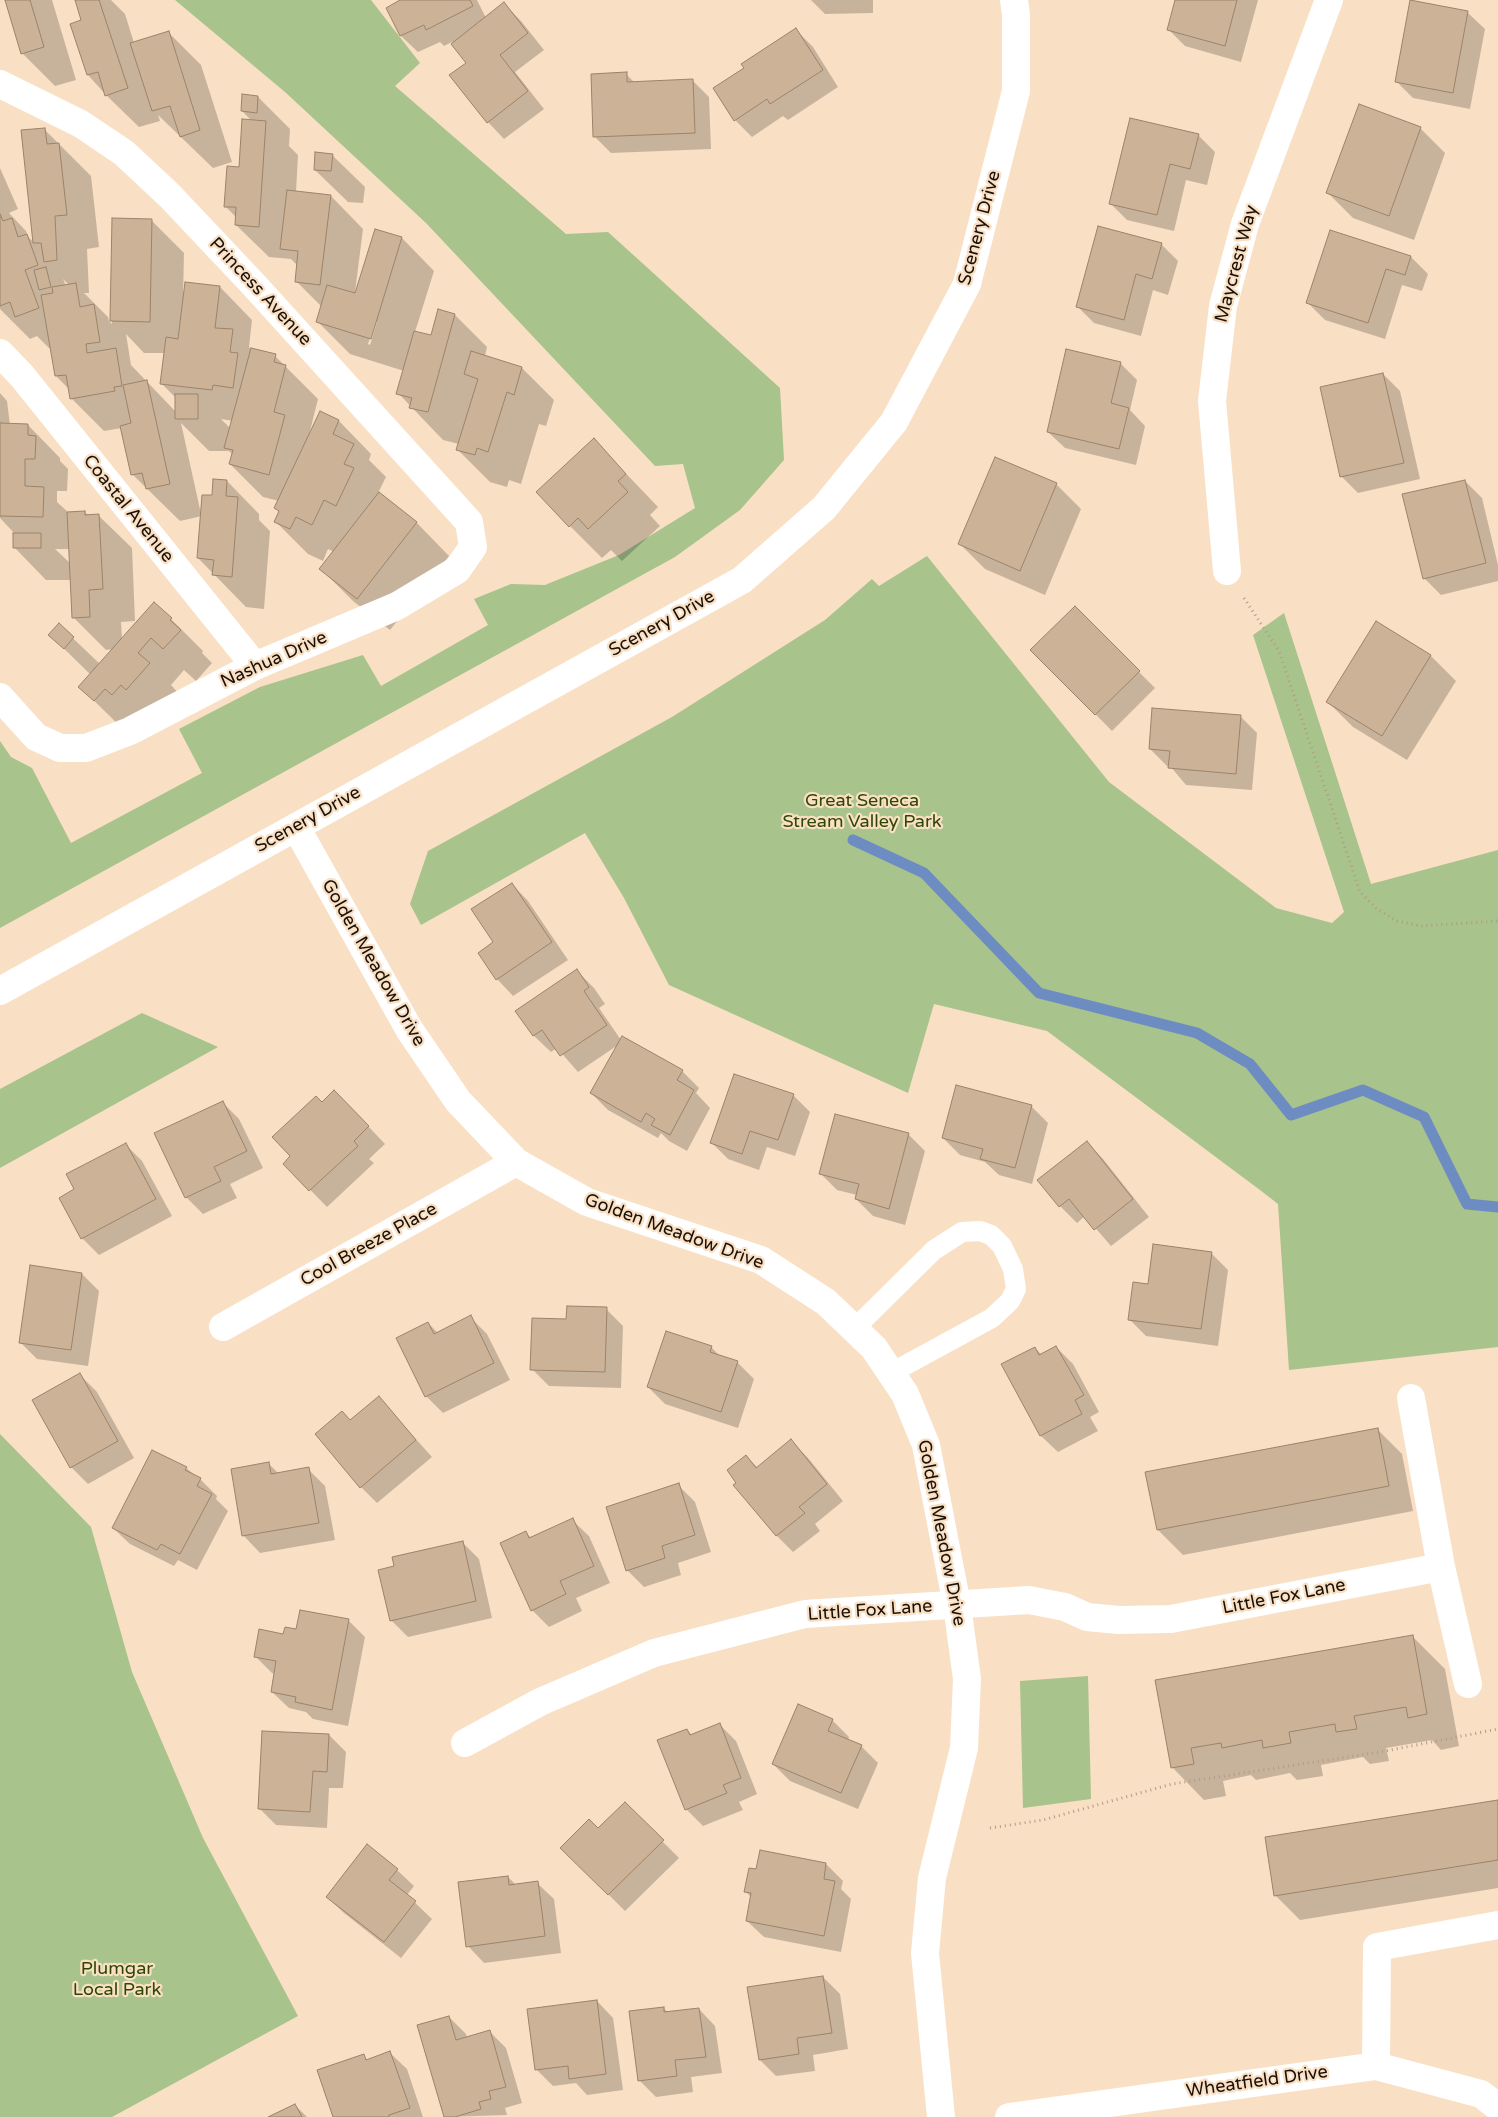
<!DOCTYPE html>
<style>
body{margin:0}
canvas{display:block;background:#f9dfc3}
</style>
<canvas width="1498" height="2117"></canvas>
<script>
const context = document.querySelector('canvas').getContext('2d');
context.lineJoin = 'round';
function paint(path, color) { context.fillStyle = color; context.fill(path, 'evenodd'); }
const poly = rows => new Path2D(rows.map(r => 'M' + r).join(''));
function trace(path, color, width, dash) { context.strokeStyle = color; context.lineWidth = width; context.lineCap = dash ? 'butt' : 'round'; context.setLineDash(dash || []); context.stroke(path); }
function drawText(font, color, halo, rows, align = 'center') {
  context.font = font + ' "Varela Round",sans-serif'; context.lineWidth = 4.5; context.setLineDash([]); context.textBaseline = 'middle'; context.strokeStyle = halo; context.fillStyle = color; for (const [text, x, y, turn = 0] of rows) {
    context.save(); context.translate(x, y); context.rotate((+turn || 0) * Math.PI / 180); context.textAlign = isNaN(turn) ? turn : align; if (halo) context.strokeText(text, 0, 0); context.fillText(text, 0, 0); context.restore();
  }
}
paint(poly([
 [175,0,371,0,420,63,395,86,566,234,608,232,780,388,784,460,740,510,675,557,0,928,0,741,11,757,32,768,71,843,202,773,179,729,260,687,363,655,381,686,488,625,474,599,511,584,545,585,619,555,695,508,683,464,655,466,426,223,285,92],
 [927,556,1109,782,1276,908,1332,923,1344,912,1253,635,1284,613,1371,884,1498,850,1498,1347,1289,1370,1278,1204,1260,1190,1047,1031,934,1004,908,1093,669,985,624,898,585,833,421,925,410,904,428,851,672,717,825,620,872,579,879,586],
 [142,1013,218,1047,0,1168,0,1089],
 [0,1434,91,1527,132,1672,203,1838,298,2016,112,2117,0,2117],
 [1088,1676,1091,1799,1023,1808,1020,1681]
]), '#a8c38c');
paint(poly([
 [6,0,52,0,76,80,55,86,22,53],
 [76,0,111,0,125,14,134,43,168,32,201,65,232,162,213,168,158,115,160,121,139,127,106,95,88,75,72,24,83,21],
 [403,0,477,0,486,18,504,4,521,21,544,50,515,72,544,109,504,139,488,122,468,63,452,42,444,46,440,42,418,52,401,36,387,8],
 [811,0,873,0,873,13,825,14],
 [1176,0,1258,0,1241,62,1185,46,1168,29],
 [1411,2,1468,13,1485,29,1470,109,1413,98,1396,81],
 [796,30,813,47,838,87,788,120,783,116,752,137,735,120,746,68],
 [626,74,635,83,692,80,709,97,711,149,611,153,594,136],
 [258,97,290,129,289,146,298,155,296,192,331,196,363,229,355,292,402,238,434,271,415,332,432,336,455,315,487,347,485,356,522,368,554,400,546,426,539,424,521,484,509,480,507,487,490,482,457,449,459,444,443,440,398,393,404,371,350,354,317,321,322,307,296,281,298,266,291,259,269,257,236,225,237,218,225,206,240,168,252,121,242,111],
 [375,322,377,322,370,345,368,344],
 [1420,128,1445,153,1414,240,1353,218,1328,193],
 [44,129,91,176,99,247,87,249,89,293,84,293,108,317,109,321,112,324,113,220,151,220,184,253,183,297,220,287,252,320,249,347,252,350,275,356,318,399,309,435,321,413,339,421,371,454,369,460,386,477,378,493,417,523,449,556,390,630,353,601,321,569,334,552,328,549,323,561,308,554,275,521,280,512,275,507,279,501,263,497,230,464,233,455,229,451,209,451,181,423,201,514,213,497,227,481,259,514,259,520,270,531,264,609,246,607,198,558,202,516,180,521,132,474,122,428,104,431,71,398,70,390,56,376,51,348,49,348,37,336,30,339,0,309,0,168,18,209,9,213,26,231,28,237,35,243,22,132],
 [63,279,69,285,66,286],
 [126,334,144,353,165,353,161,383,176,398,176,412,131,365],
 [221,419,233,421,231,429],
 [1198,135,1215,152,1207,185,1186,180,1174,231,1127,220,1110,203],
 [332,155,365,187,363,203,348,202,315,170],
 [1331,231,1411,257,1428,274,1422,291,1402,285,1385,339,1325,320,1308,303],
 [1161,244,1178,261,1168,295,1153,290,1141,336,1094,323,1077,306],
 [1120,363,1137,380,1130,410,1145,426,1136,465,1065,448,1048,432],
 [1383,374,1400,391,1420,479,1358,493,1341,476],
 [0,393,7,401,10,425,28,425,60,458,60,461,68,469,67,491,57,491,57,502,69,513,85,512,89,516,99,516,132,548,135,621,121,622,122,640,171,619,203,651,202,653,212,663,196,681,184,670,171,685,181,696,127,733,80,687,91,675,50,635,59,625,100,664,113,649,106,650,73,617,71,580,46,580,14,547,16,535,0,518],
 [55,549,70,549,71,564],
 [594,440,658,507,650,515,660,526,622,561,611,550,602,558,570,526],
 [1465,481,1482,498,1498,565,1498,581,1441,595,1424,578],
 [1056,484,1081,509,1045,595,985,569,960,544],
 [1075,608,1155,688,1112,731,1032,650],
 [1376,623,1431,656,1456,681,1407,760,1353,727,1328,702],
 [1240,716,1257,733,1252,790,1186,785,1170,766,1167,766,1150,749],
 [512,884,528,901,568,960,513,996,497,979,495,943],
 [577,971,594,988,605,1004,599,1008,621,1040,682,1071,699,1088,696,1093,710,1108,687,1151,669,1141,661,1133,658,1138,608,1110,591,1093,618,1045,578,1072,557,1048,551,1052,534,1036,517,1011],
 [735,1075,794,1096,810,1112,795,1156,767,1147,759,1170,728,1159,711,1142],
 [957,1087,1032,1107,1048,1123,1032,1184,999,1175,985,1162,960,1155,943,1138],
 [222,1102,239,1119,263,1168,230,1184,237,1198,203,1214,186,1197],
 [322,1103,351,1108,385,1144,369,1159,374,1163,327,1207,285,1164,292,1156],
 [909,1135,925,1151,905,1225,873,1216,856,1199,857,1195,837,1190,820,1173],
 [1087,1142,1103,1159,1149,1217,1111,1246,1085,1216,1077,1223,1060,1206],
 [125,1144,142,1161,172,1216,99,1255,82,1238,61,1198,76,1190],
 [1211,1253,1228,1270,1218,1346,1146,1336,1129,1319,1149,1286],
 [82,1274,99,1291,88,1366,37,1359,20,1342],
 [606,1309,623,1326,621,1388,549,1386,532,1369,567,1320],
 [470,1317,487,1334,510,1380,443,1413,426,1396,428,1323,438,1333],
 [711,1347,721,1357,737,1362,754,1379,738,1428,665,1404,648,1387],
 [1056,1347,1073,1364,1099,1412,1090,1417,1098,1431,1058,1452,1041,1436,1003,1365,1035,1348,1042,1355],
 [80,1375,97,1392,134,1458,88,1484,71,1467],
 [379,1398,432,1457,377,1503,361,1487,351,1421],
 [1377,1429,1402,1454,1413,1511,1183,1555,1158,1530],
 [791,1441,808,1458,843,1501,815,1524,820,1531,793,1552,777,1536,735,1485,738,1483,746,1456,758,1468],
 [152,1451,186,1468,200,1479,217,1496,216,1499,228,1511,197,1570,178,1560,174,1566,130,1544,113,1528],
 [268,1463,279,1474,308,1469,325,1486,335,1540,260,1553,244,1536,232,1470],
 [678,1485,695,1502,711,1552,678,1563,681,1575,644,1587,627,1570],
 [572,1520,589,1536,610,1583,576,1598,582,1611,549,1627,532,1610,526,1532,531,1538],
 [462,1542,479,1559,492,1618,408,1637,391,1620,396,1567],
 [348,1620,365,1637,348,1726,313,1719,306,1712,289,1708,272,1692,275,1674,272,1673,255,1656,284,1636,297,1630],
 [1412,1636,1445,1669,1459,1746,1441,1750,1432,1740,1386,1748,1389,1761,1370,1764,1363,1757,1321,1765,1323,1776,1297,1780,1290,1773,1256,1780,1251,1775,1223,1781,1226,1796,1204,1800,1172,1767,1156,1681],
 [832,1720,849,1737,848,1740,861,1746,878,1763,858,1809,790,1781,773,1764],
 [719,1724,736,1741,757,1794,739,1802,743,1810,703,1826,686,1809,687,1730,692,1735],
 [329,1735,346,1752,343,1788,329,1788,327,1828,276,1825,259,1808],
 [1498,1801,1498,1888,1300,1920,1275,1895],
 [625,1804,679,1858,625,1911,562,1848,598,1830],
 [761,1851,826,1864,843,1881,841,1889,851,1899,841,1952,764,1937,747,1921,752,1898,745,1891,757,1871],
 [397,1870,414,1886,407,1895,432,1919,401,1958,344,1913,327,1897],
 [508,1877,516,1885,537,1883,554,1899,561,1953,484,1963,468,1946],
 [823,1977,840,1994,848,2049,813,2055,815,2071,776,2076,760,2060],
 [597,2001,613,2018,623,2090,587,2095,576,2083,553,2086,536,2069],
 [664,2008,668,2013,699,2009,715,2026,722,2073,691,2077,693,2092,656,2097,639,2080],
 [449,2017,466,2034,467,2038,489,2031,506,2048,522,2103,505,2108,507,2115,445,2117],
 [390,2053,407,2069,423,2117,335,2117,363,2056,368,2060],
 [295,2105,307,2117,271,2117]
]), '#0003');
trace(poly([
 [853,840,924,873,1039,993,1197,1033,1250,1064,1291,1115,1363,1090,1424,1117,1467,1204,1498,1207]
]), '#6d8dc2', 11);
const building = poly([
 [5,0,30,0,44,47,21,54,5,0],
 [75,0,99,0,128,88,105,96,98,72,87,75,70,24,81,20,75,0],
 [400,0,470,0,473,6,426,30,424,25,400,36,386,8,400,0],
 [1175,0,1237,0,1225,46,1167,30,1175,0],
 [1410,0,1468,11,1453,93,1395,82,1410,0],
 [504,2,528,33,500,55,528,91,487,123,449,75,466,63,451,44,504,2],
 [796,28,823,70,770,104,767,99,734,121,713,88,744,68,741,64,796,28],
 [169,31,200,130,180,137,170,106,152,111,130,43,169,31],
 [627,72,627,82,693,79,695,133,593,137,591,74,627,72],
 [242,94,258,96,257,113,241,111,242,94],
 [1359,104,1421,127,1389,216,1326,193,1359,104],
 [1130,118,1199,134,1190,169,1170,164,1157,215,1109,204,1130,118],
 [242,119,266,121,259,227,235,225,236,207,224,207,227,166,239,167,242,119],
 [45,128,47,144,59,143,67,215,55,216,57,260,44,262,41,243,33,243,21,130,45,128],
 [315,152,333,154,331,171,314,170,315,152],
 [287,190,331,195,320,285,295,282,298,251,280,249,287,190],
 [0,214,3,221,12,218,18,237,27,234,38,265,25,270,39,308,15,317,10,302,0,306,0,214],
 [112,218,152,219,150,322,110,321,112,218],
 [1098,226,1162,243,1152,279,1136,274,1124,320,1076,307,1098,226],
 [375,229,402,237,371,339,316,322,327,285,355,293,375,229],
 [1330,230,1411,256,1405,275,1386,269,1368,323,1306,303,1330,230],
 [46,267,51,287,39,290,34,270,46,267],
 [185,282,220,286,215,328,233,329,230,352,238,353,233,388,213,385,212,390,160,384,166,337,178,339,185,282],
 [76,283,80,307,94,304,100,342,86,344,87,353,116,348,122,386,114,387,115,391,70,399,66,375,55,376,41,295,53,293,52,287,76,283],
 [438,309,455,314,428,412,409,408,412,398,396,394,414,331,431,335,438,309],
 [251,348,276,354,274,362,286,365,274,412,285,415,269,475,229,464,233,450,224,448,251,348],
 [1066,349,1121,362,1111,403,1129,408,1119,449,1047,432,1066,349],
 [471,351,522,367,514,395,507,392,488,452,477,448,475,455,456,450,478,379,464,374,471,351],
 [1383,373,1404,463,1340,477,1320,387,1383,373],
 [147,380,170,484,146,489,142,473,131,475,120,426,131,423,123,385,147,380],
 [175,394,198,394,198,419,175,419,175,394],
 [320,411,339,420,333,434,354,444,344,464,354,468,336,506,324,500,312,525,296,517,290,529,274,522,279,511,274,508,320,411],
 [0,423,28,424,28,435,36,436,35,459,25,459,25,486,44,487,43,517,0,516,0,423],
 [594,438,626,474,618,481,628,492,588,529,578,518,569,527,536,492,594,438],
 [995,457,1057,483,1020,571,958,544,995,457],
 [213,479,227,480,226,496,238,497,232,577,212,575,214,560,197,558,202,495,212,495,213,479],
 [1465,480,1486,563,1423,579,1402,494,1465,480],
 [379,492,417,522,357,599,319,569,379,492],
 [85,511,85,515,99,514,103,589,89,590,90,617,72,618,67,512,85,511],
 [13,533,41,533,41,548,13,548,13,533],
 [154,602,172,618,170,620,181,630,163,649,151,638,138,653,150,663,126,690,121,685,112,695,105,689,94,701,78,687,154,602],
 [1075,606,1140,671,1095,715,1030,650,1075,606],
 [1376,621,1431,655,1382,736,1326,702,1376,621],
 [59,623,74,637,64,649,48,635,59,623],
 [1152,708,1241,715,1236,774,1168,768,1170,751,1149,749,1152,708],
 [512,883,552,942,496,980,478,953,493,942,471,909,512,883],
 [577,969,589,987,584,991,607,1025,560,1056,542,1030,533,1036,515,1011,577,969],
 [622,1036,683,1070,677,1080,694,1090,670,1135,651,1125,655,1119,646,1113,641,1122,590,1093,622,1036],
 [734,1074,794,1094,778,1140,750,1131,742,1154,710,1143,734,1074],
 [956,1085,1032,1105,1015,1168,980,1159,983,1149,942,1138,956,1085],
 [334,1090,369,1126,354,1141,358,1146,309,1191,283,1164,290,1156,272,1137,316,1096,322,1102,334,1090],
 [223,1101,247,1151,214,1167,221,1181,185,1198,154,1133,223,1101],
 [835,1114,909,1133,889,1209,855,1199,859,1184,819,1174,835,1114],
 [1087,1141,1133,1199,1094,1230,1069,1199,1059,1207,1037,1180,1087,1141],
 [126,1143,156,1199,81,1239,59,1198,74,1189,66,1174,126,1143],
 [1153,1244,1212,1252,1201,1329,1128,1320,1133,1282,1148,1284,1153,1244],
 [30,1265,82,1273,71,1350,19,1343,30,1265],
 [567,1306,607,1307,605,1372,530,1370,532,1318,566,1319,567,1306],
 [471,1315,494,1363,425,1397,396,1338,428,1322,434,1334,471,1315],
 [666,1331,712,1346,710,1352,738,1361,721,1412,647,1387,666,1331],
 [1056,1346,1084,1395,1075,1400,1082,1414,1040,1436,1001,1364,1035,1347,1039,1355,1056,1346],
 [80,1373,118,1441,70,1468,32,1400,80,1373],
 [379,1396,416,1440,360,1488,315,1434,342,1411,350,1420,379,1396],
 [1378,1428,1389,1486,1157,1530,1145,1472,1378,1428],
 [791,1439,827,1484,799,1507,805,1513,776,1536,733,1485,736,1483,727,1470,746,1455,756,1468,791,1439],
 [152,1450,187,1467,185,1470,201,1478,197,1486,212,1494,180,1554,161,1544,157,1550,112,1528,152,1450],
 [269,1462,271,1474,309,1467,319,1523,242,1536,231,1469,269,1462],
 [679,1483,695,1535,662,1546,665,1558,626,1571,606,1507,679,1483],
 [573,1518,594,1566,560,1581,566,1594,531,1611,500,1543,526,1531,529,1538,573,1518],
 [463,1541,476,1601,390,1621,378,1570,394,1566,392,1557,463,1541],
 [300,1610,349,1619,332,1710,295,1702,296,1697,271,1692,276,1661,254,1657,259,1629,283,1634,285,1627,296,1629,300,1610],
 [1413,1635,1427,1714,1408,1718,1406,1707,1354,1716,1357,1729,1336,1732,1335,1724,1289,1732,1291,1743,1263,1748,1262,1740,1222,1748,1221,1743,1191,1748,1194,1764,1171,1768,1155,1680,1413,1635],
 [798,1704,833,1719,828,1731,862,1745,841,1793,772,1764,798,1704],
 [720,1723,741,1778,723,1785,727,1793,685,1810,657,1740,687,1729,690,1735,720,1723],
 [262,1731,329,1734,327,1772,313,1771,310,1812,258,1809,262,1731],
 [1498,1800,1498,1860,1274,1896,1265,1837,1498,1800],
 [625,1802,664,1840,608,1895,560,1848,589,1819,598,1828,625,1802],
 [367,1844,398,1869,389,1880,416,1901,384,1942,326,1897,367,1844],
 [760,1850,826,1863,824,1879,835,1881,824,1936,746,1921,751,1893,744,1892,749,1868,756,1869,760,1850],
 [508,1876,509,1885,538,1881,545,1936,466,1947,458,1882,508,1876],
 [823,1976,832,2033,797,2038,799,2054,759,2060,747,1987,823,1976],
 [597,2000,606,2074,569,2079,568,2066,535,2070,527,2009,597,2000],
 [664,2007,664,2012,699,2008,706,2057,675,2060,677,2076,638,2081,629,2011,664,2007],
 [449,2016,456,2040,490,2030,506,2087,489,2091,491,2099,479,2102,481,2109,455,2117,444,2117,417,2025,449,2016],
 [390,2051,410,2108,389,2115,389,2117,333,2117,317,2070,364,2054,366,2060,390,2051],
 [295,2104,302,2117,268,2117,295,2104]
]);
paint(building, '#ccb398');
trace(building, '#9b8369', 1);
trace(poly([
 [1244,598,1279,651,1360,892,1377,909,1397,921,1421,926,1498,921],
 [990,1828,1043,1820,1172,1784,1380,1752,1498,1729]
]), '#b09b85', 3, [1, 4]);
trace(poly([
 [854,1329,934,1250,962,1232,980,1231,991,1235,1002,1246,1013,1269,1016,1289,1010,1301,992,1318,891,1373]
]), '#fff', 20);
trace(poly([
 [0,84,81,124,124,153,170,196,254,285,469,522,473,547,457,570,397,606,255,666,130,731,86,748,60,748,36,737,0,697],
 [0,353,22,376,255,666],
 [1227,571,1212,401,1223,306,1245,224,1329,0],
 [296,827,409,1029,458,1101,516,1162,587,1202,761,1260,826,1302,874,1348,905,1394,926,1445,957,1605,967,1679,964,1748,932,1878,925,1953,941,2117],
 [223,1327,516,1162],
 [1411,1398,1441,1567,1468,1684],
 [465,1743,540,1702,654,1653,805,1614,1029,1600,1065,1607,1087,1617,1119,1620,1171,1619,1441,1567],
 [1376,2066,1377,1947,1498,1925],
 [1009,2117,1376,2066,1481,2094,1498,2107]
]), '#fff', 28);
trace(poly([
 [0,991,742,580,824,508,894,422,967,284,1016,91,1016,15,1014,0]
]), '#fff', 28);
drawText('18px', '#191007', '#f9dfc3', [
 ["Scenery Drive",980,228,-75],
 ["Maycrest Way",1237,264,-75],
 ["Princess Avenue",260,292,47],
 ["Coastal Avenue",128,509,51],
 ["Scenery Drive",662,624,-29],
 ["Nashua Drive",274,660,-24],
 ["Scenery Drive",308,820,-29],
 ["Golden Meadow Drive",373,963,60],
 ["Golden Meadow Drive",674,1232,20],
 ["Cool Breeze Place",369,1245,-29],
 ["Golden Meadow Drive",941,1533,79],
 ["Little Fox Lane",1284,1597,-11],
 ["Little Fox Lane",870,1611,-4],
 ["Wheatfield Drive",1257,2082,-8]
]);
drawText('18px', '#2d4703', '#f9dfc3', [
 ["Great Seneca",862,801],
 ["Stream Valley Park",862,822],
 ["Plumgar",117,1969],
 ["Local Park",117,1990]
]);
</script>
